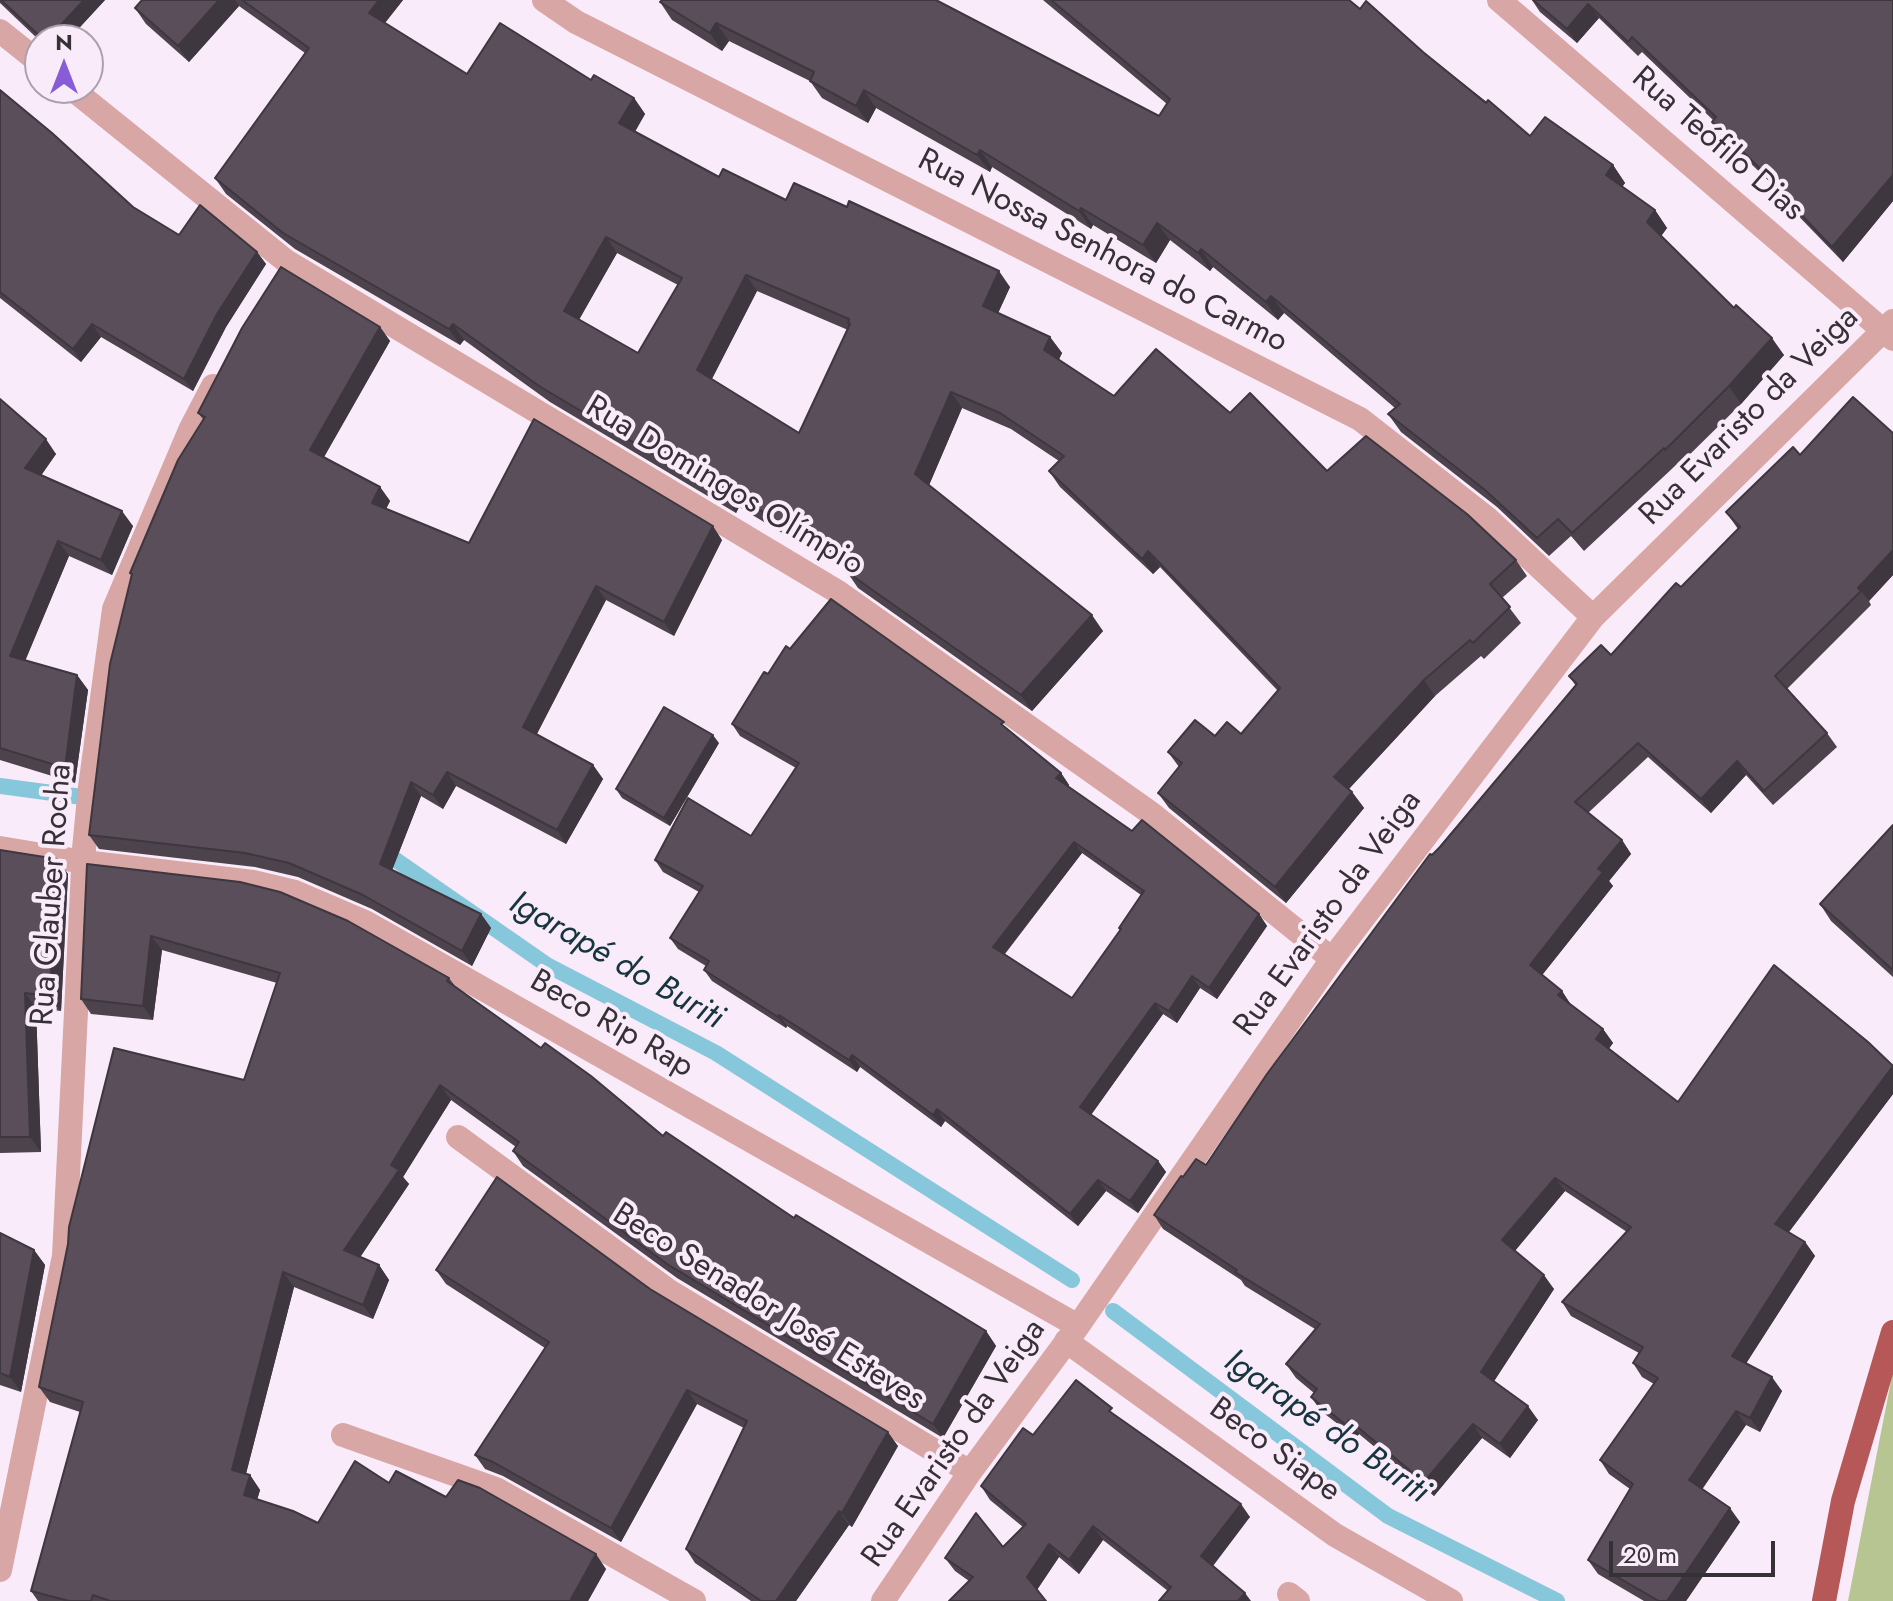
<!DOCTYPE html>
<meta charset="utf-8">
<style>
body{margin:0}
#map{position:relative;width:1893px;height:1601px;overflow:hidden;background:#f9ebf9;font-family:Jost,sans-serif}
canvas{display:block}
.north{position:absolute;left:24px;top:24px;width:80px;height:80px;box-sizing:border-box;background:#f9ebf9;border:2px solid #aba1ab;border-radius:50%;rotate:0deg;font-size:22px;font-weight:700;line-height:32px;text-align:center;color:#363136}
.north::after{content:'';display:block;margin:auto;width:28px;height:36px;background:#875cd6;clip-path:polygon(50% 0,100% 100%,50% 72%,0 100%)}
.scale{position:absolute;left:1609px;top:1541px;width:166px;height:36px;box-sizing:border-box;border:4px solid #363136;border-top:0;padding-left:10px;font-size:24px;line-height:28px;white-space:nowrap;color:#363136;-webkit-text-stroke:6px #f9ebf9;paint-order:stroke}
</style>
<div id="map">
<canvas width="1893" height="1601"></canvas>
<div class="north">N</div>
<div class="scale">20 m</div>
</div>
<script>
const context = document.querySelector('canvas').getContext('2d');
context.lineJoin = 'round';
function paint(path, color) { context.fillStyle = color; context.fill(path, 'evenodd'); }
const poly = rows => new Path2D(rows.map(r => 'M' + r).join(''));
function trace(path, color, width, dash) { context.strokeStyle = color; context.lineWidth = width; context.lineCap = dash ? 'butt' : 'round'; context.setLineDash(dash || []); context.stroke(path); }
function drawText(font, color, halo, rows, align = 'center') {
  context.font = font + ' Jost,sans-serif'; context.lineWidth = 8; context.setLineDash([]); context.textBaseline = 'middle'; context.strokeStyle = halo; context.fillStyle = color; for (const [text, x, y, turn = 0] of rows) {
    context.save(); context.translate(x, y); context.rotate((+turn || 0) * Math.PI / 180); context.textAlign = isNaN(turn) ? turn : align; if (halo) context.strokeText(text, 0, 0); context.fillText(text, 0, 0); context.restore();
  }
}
paint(poly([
 [1893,1371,1893,1601,1848,1601]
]), '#b6c591');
trace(poly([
 [0,786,97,799],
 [380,849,547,965,716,1053,1072,1280],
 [1113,1311,1388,1516,1557,1601]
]), '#87c7dc', 16);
trace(poly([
 [544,0,576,22,1360,419,1488,519,1593,617],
 [1499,0,1893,339],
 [0,31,40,63],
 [71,88,286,261,838,592,1152,814,1332,959],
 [0,848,84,862,253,882,295,892,365,922,1078,1326],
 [458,1137,669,1291,970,1472],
 [1066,1341,1335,1535,1451,1601],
 [343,1435,496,1489,694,1601],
 [0,1570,64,1256,84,849,90,787,114,609,191,428,213,386],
 [1289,1594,1298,1601],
 [883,1601,970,1472,1078,1326,1332,959,1593,617,1893,321]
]), '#d8a6a4', 24);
trace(poly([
 [1824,1601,1843,1501,1893,1332]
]), '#b65858', 24);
paint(poly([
 [0,0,105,0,68,40,40,41,0,3],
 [142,0,403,0,385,23,467,74,591,80,634,98,645,114,635,132,719,177,786,200,1010,287,998,313,1050,337,1062,353,1059,359,1114,396,1230,413,1327,471,1516,560,1527,576,1502,598,1521,623,1484,659,1481,656,1435,696,1349,789,1352,792,1364,808,1286,903,1169,808,1158,793,1179,767,1168,752,1215,736,1241,734,1278,691,1160,567,1153,574,1060,487,1049,471,1059,461,1011,429,962,408,929,485,1103,631,1032,711,858,588,847,572,849,569,814,552,739,507,736,513,550,402,464,340,460,345,295,249,226,194,215,178,305,53,239,6,189,62,146,24,135,8],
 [617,253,678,285,638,353,579,319],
 [757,291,848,330,799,433,712,379],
 [1043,0,1349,0,1360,9,1423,52,1530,136,1613,165,1625,183,1622,187,1655,210,1667,228,1661,236,1734,308,1784,355,1741,404,1677,467,1676,465,1584,551,1571,536,1549,556,1497,507,1401,432,1388,414,1395,408,1284,313,1278,320,1213,267,1210,271,1170,240,1156,263,1093,225,1091,229,992,167,990,172,876,108,868,123,822,98,810,81,729,41,722,51,672,20,660,2,1159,116,1167,104],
 [1532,0,1893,0,1893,201,1843,262,1781,198,1771,183,1722,136,1712,122,1713,120,1642,52,1638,56,1599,18,1577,43,1540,12],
 [0,90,133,207,179,235,257,252,266,264,226,327,193,391,101,337,81,362,0,298],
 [380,327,390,341,324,457,380,487,390,501,386,509,469,543,722,540,674,636,606,600,537,734,593,765,603,779,566,844,456,786,443,809,421,796,392,870,481,914,491,928,472,966,372,909,298,877,255,867,99,849,89,835,132,576,130,573,203,419,198,413],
 [0,399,56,454,41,475,133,526,112,575,69,556,25,660,77,675,88,690,75,783,0,760],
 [1893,433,1893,575,1869,601,1871,605,1787,689,1827,733,1837,747,1773,805,1746,775,1711,813,1648,757,1588,813,1622,840,1631,854,1609,881,1613,886,1542,975,1562,991,1571,1005,1603,1029,1613,1043,1609,1048,1678,1102,1893,1066,1893,1094,1789,1232,1805,1242,1815,1256,1746,1363,1782,1391,1760,1432,1746,1425,1702,1489,1740,1522,1686,1601,1644,1601,1598,1574,1588,1560,1630,1489,1609,1474,1600,1460,1654,1384,1642,1377,1633,1363,1639,1353,1571,1316,1562,1302,1627,1232,1565,1191,1515,1251,1554,1289,1494,1381,1538,1420,1510,1458,1482,1438,1434,1496,1359,1434,1356,1438,1321,1411,1311,1397,1314,1393,1296,1378,1286,1364,1315,1329,1245,1286,1241,1280,1163,1229,1154,1215,1183,1177,1206,1165,1432,855,1576,686,1569,676,1611,655,1681,587,1738,529,1726,512,1800,455],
 [790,649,1010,731,1061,773,1069,785,1068,786,1132,831,1259,914,1267,926,1217,999,1200,988,1177,1023,1163,1014,1091,1115,1158,1161,1166,1172,1138,1213,1106,1191,1078,1226,945,1121,941,1127,860,1067,857,1072,787,1026,786,1028,712,981,704,970,706,966,678,949,670,938,699,892,663,872,655,860,751,836,796,768,740,736,732,724,768,674],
 [1082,853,1141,895,1119,928,1120,930,1072,998,1005,954],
 [719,743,670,826,622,798,616,789],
 [1893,825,1893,977,1831,921,1820,904],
 [0,850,57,859,68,874,61,1011,36,1008,41,1152,0,1153],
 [87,864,449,978,455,986,663,1136,794,1218,986,1331,996,1346,943,1438,677,1278,523,1166,513,1151,516,1147,451,1100,403,1177,409,1184,360,1257,379,1265,389,1280,373,1319,294,1287,246,1474,250,1475,260,1490,257,1500,318,1523,389,1483,446,1497,606,1569,588,1601,38,1601,31,1591,80,1412,50,1402,39,1387,244,1080,277,983,162,950,153,1020,91,1014,81,999],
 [0,1233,34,1250,45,1265,21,1392,0,1385],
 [436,1270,650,1289,898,1446,852,1527,849,1525,796,1601,751,1601,695,1563,686,1549,744,1428,697,1404,621,1542,503,1476,485,1469,475,1455,545,1348,446,1284],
 [1120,1419,1250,1517,1168,1591,1103,1540,1079,1574,1059,1557,1037,1590,969,1581,955,1571,945,1558,1003,1547,1023,1527,990,1500,981,1486,1033,1435]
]), '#4d434d');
paint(poly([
 [84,0,105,0,68,40,47,40],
 [219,0,235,0,239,6,189,62,178,46],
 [379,0,403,0,380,29,369,13],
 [1588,4,1599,18,1577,43,1567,29],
 [716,23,729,41,722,51,710,33],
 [864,90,876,108,868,123,856,106],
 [634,98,645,114,630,139,619,123],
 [980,150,992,167,990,172,977,155],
 [1613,165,1625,183,1618,192,1606,175],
 [1893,175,1893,201,1843,262,1832,247],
 [1081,208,1093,225,1091,229,1079,211],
 [1655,210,1667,228,1659,239,1647,222],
 [1157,223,1170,240,1156,263,1143,245],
 [606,237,617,253,575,327,564,311],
 [1201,249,1213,267,1210,271,1198,253],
 [257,252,266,264,226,327,193,391,184,379,217,314],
 [999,271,1010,287,994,322,983,306],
 [746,275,757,291,708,386,697,370],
 [1271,296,1284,313,1278,320,1266,302],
 [92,324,101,337,81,362,73,349],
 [453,324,464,340,460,345,449,329],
 [380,327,390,341,320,464,310,450],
 [1050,337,1062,353,1056,366,1044,350],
 [1772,338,1784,355,1741,404,1729,386],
 [951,392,962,408,927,490,915,474],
 [46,439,56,454,36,483,25,468],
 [380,487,390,501,382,517,372,503],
 [728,491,739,507,736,513,725,497],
 [122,511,133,526,112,575,101,560],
 [713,526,722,540,674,636,664,622],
 [58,541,69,556,21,671,10,656],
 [1893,550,1893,575,1869,601,1858,588],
 [1148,551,1160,567,1153,574,1142,559],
 [596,586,606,600,533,741,523,727],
 [1092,615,1103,631,1032,711,1021,695],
 [77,675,88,690,75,783,65,768],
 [1424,680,1435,696,1345,793,1334,777],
 [713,735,719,743,670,826,664,818],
 [1737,761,1746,775,1711,813,1701,799],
 [593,765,603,779,566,844,557,830],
 [447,772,456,786,443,809,433,795],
 [1061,773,1069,785,1065,790,1056,778],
 [411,782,421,796,389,878,380,864],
 [1352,792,1364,808,1286,903,1275,887],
 [1622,840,1631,854,1609,881,1613,886,1539,979,1530,965,1598,869],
 [1074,842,1082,853,1001,958,993,947],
 [57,859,68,874,61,1011,50,996],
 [481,914,491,928,472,966,462,951],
 [1259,914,1267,926,1217,999,1209,988],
 [151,936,162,950,153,1020,143,1006],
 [1192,976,1200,988,1177,1023,1169,1011],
 [1562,991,1571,1005,1558,995],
 [25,993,36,1008,41,1152,30,1137],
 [1155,1003,1163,1014,1088,1119,1080,1107],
 [779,1015,787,1026,786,1028,778,1017],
 [1603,1029,1613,1043,1606,1053,1596,1039],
 [852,1055,860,1067,857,1072,849,1060],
 [1893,1067,1893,1094,1785,1237,1775,1224],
 [440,1085,451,1100,403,1177,409,1184,355,1265,344,1250,391,1165],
 [937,1109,945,1121,941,1127,933,1115],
 [1158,1161,1166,1172,1138,1213,1130,1201],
 [1555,1178,1565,1191,1512,1254,1502,1240],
 [1098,1180,1106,1191,1078,1226,1070,1214],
 [1805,1242,1815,1256,1742,1370,1732,1356],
 [34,1250,45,1265,21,1392,10,1377],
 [379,1265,389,1280,373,1319,363,1305],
 [283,1272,294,1287,243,1485,232,1470],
 [1544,1275,1554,1289,1491,1386,1481,1372],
 [986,1331,996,1346,943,1438,933,1424],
 [1772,1377,1782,1391,1760,1432,1750,1418],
 [687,1390,697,1404,621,1542,611,1528],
 [1528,1406,1538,1420,1510,1458,1500,1444],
 [1736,1411,1746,1425,1699,1494,1689,1480],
 [1349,1420,1359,1434,1356,1438,1346,1425],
 [1473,1424,1482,1438,1434,1496,1424,1482],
 [888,1432,898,1446,852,1527,842,1513],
 [250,1475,260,1490,254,1510,244,1495],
 [1241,1504,1250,1517,1210,1570,1201,1556],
 [1730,1508,1740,1522,1686,1601,1667,1601],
 [839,1511,849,1525,796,1601,776,1601],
 [1093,1526,1103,1540,1079,1574,1069,1560],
 [1049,1544,1059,1557,1036,1591,1027,1577],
 [596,1554,606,1569,588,1601,570,1601],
 [1245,1593,1251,1601,1238,1601]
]), '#3e373f');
const building = poly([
 [1,0,84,0,47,40,44,40,1,0],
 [142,0,219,0,178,46,135,8,142,0],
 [242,0,379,0,369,13,467,74,500,23,591,80,594,75,634,98,619,123,719,177,723,169,786,200,794,183,847,207,849,201,999,271,983,306,1050,337,1044,350,1114,396,1156,349,1230,413,1250,393,1327,471,1366,436,1467,514,1516,560,1490,584,1510,607,1473,643,1470,640,1424,680,1334,777,1352,792,1275,887,1158,793,1182,763,1168,752,1195,720,1215,736,1227,722,1241,734,1280,688,1148,551,1142,559,1049,471,1064,456,1000,413,951,392,915,474,1092,615,1021,695,847,572,855,561,803,536,728,491,725,497,539,386,453,324,449,329,283,233,215,178,309,48,242,0],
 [606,237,682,278,638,353,564,311,606,237],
 [746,275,849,319,848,323,850,324,799,433,697,370,746,275],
 [662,0,936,0,1159,116,1170,99,1051,0,1349,0,1360,9,1366,1,1423,52,1486,103,1488,100,1530,136,1545,117,1613,165,1606,175,1655,210,1647,222,1734,308,1736,305,1772,338,1729,386,1665,450,1664,448,1572,533,1558,519,1537,538,1485,490,1388,414,1400,404,1271,296,1266,302,1201,249,1198,253,1157,223,1143,245,1081,208,1079,211,980,150,977,155,864,90,856,106,810,81,814,72,716,23,710,33,660,2,662,0],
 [1533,0,1893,0,1893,175,1832,247,1771,183,1773,181,1712,122,1716,117,1632,37,1628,42,1588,4,1567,29,1533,0],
 [0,90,52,133,133,207,179,235,200,205,257,252,217,314,184,379,92,324,73,349,0,292,0,90],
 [281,267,380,327,310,450,380,487,372,503,469,543,534,419,713,526,664,622,596,586,523,727,593,765,557,830,447,772,433,795,411,782,380,864,481,914,462,951,363,895,289,863,245,853,89,835,110,664,132,574,130,573,178,460,205,417,198,413,242,328,281,267],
 [1853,397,1893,433,1893,550,1858,588,1861,591,1775,676,1827,733,1764,791,1737,761,1701,799,1638,743,1575,802,1622,840,1598,869,1603,872,1530,965,1562,991,1558,995,1603,1029,1596,1039,1678,1102,1774,965,1868,1042,1893,1066,1775,1224,1805,1242,1732,1356,1772,1377,1750,1418,1736,1411,1689,1480,1730,1508,1667,1601,1659,1601,1588,1560,1633,1484,1600,1460,1658,1378,1633,1363,1643,1347,1562,1302,1631,1227,1555,1178,1502,1240,1544,1275,1481,1372,1528,1406,1500,1444,1473,1424,1424,1482,1349,1420,1346,1425,1311,1397,1317,1389,1286,1364,1320,1324,1235,1272,1237,1270,1154,1215,1181,1176,1183,1177,1196,1159,1206,1165,1267,1074,1430,854,1432,855,1440,847,1577,684,1569,676,1601,645,1611,655,1676,583,1681,587,1740,527,1726,512,1793,447,1800,455,1853,397],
 [0,399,46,439,25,468,122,511,101,560,58,541,10,656,77,675,65,768,0,748,0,399],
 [831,599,1004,722,1001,724,1061,773,1056,778,1132,831,1142,820,1259,914,1209,988,1192,976,1169,1011,1155,1003,1080,1107,1158,1161,1130,1201,1098,1180,1070,1214,937,1109,933,1115,852,1055,849,1060,779,1015,778,1017,704,970,709,961,670,938,703,886,655,860,688,798,751,836,799,763,732,724,764,672,768,674,786,646,790,649,831,599],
 [1074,842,1144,891,1119,928,1121,929,1072,998,993,947,1074,842],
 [664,707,713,735,664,818,616,789,664,707],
 [1893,825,1893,970,1820,904,1893,825],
 [0,850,57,859,50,996,25,993,30,1137,0,1137,0,850],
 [87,864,240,882,280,892,348,921,449,978,447,981,541,1048,545,1043,591,1076,663,1136,666,1132,794,1218,796,1215,986,1331,933,1424,667,1264,513,1151,519,1142,440,1085,391,1165,399,1170,344,1250,379,1265,363,1305,283,1272,232,1470,250,1475,244,1495,293,1511,318,1523,355,1461,389,1483,396,1471,446,1497,458,1480,480,1488,596,1554,570,1601,110,1601,93,1595,91,1601,69,1601,31,1591,83,1402,39,1387,68,1244,69,1227,114,1048,244,1080,280,973,151,936,143,1006,81,999,87,864],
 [497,1177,650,1289,888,1432,842,1513,839,1511,776,1601,761,1601,686,1549,747,1421,687,1390,611,1528,493,1462,475,1455,549,1342,436,1270,497,1177],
 [0,1233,34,1250,10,1377,0,1373,0,1233],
 [1076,1380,1112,1408,1109,1411,1241,1504,1201,1556,1245,1593,1238,1601,1159,1601,1171,1587,1093,1526,1069,1560,1049,1544,1027,1577,1046,1601,949,1601,973,1577,945,1558,976,1513,1003,1547,1026,1524,981,1486,1023,1428,1033,1435,1076,1380]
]);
paint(building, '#594e5a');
trace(building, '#3e373f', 2);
drawText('32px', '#363136', '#f9ebf9', [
 ["Rua Teófilo Dias",1717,145,41],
 ["Rua Nossa Senhora do Carmo",1102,252,27],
 ["Rua Evaristo da Veiga",1750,417,-45],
 ["Rua Domingos Olímpio",724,487,31],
 ["Rua Glauber Rocha",53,895,-86],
 ["Rua Evaristo da Veiga",1329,914,-54],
 ["Beco Rip Rap",611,1025,30],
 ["Beco Senador José Esteves",768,1308,32],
 ["Rua Evaristo da Veiga",955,1444,-55],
 ["Beco Siape",1274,1451,36]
]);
drawText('italic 34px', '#16353f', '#f9ebf9', [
 ["Igarapé do Buriti",616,962,30],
 ["Igarapé do Buriti",1326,1428,35]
]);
</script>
